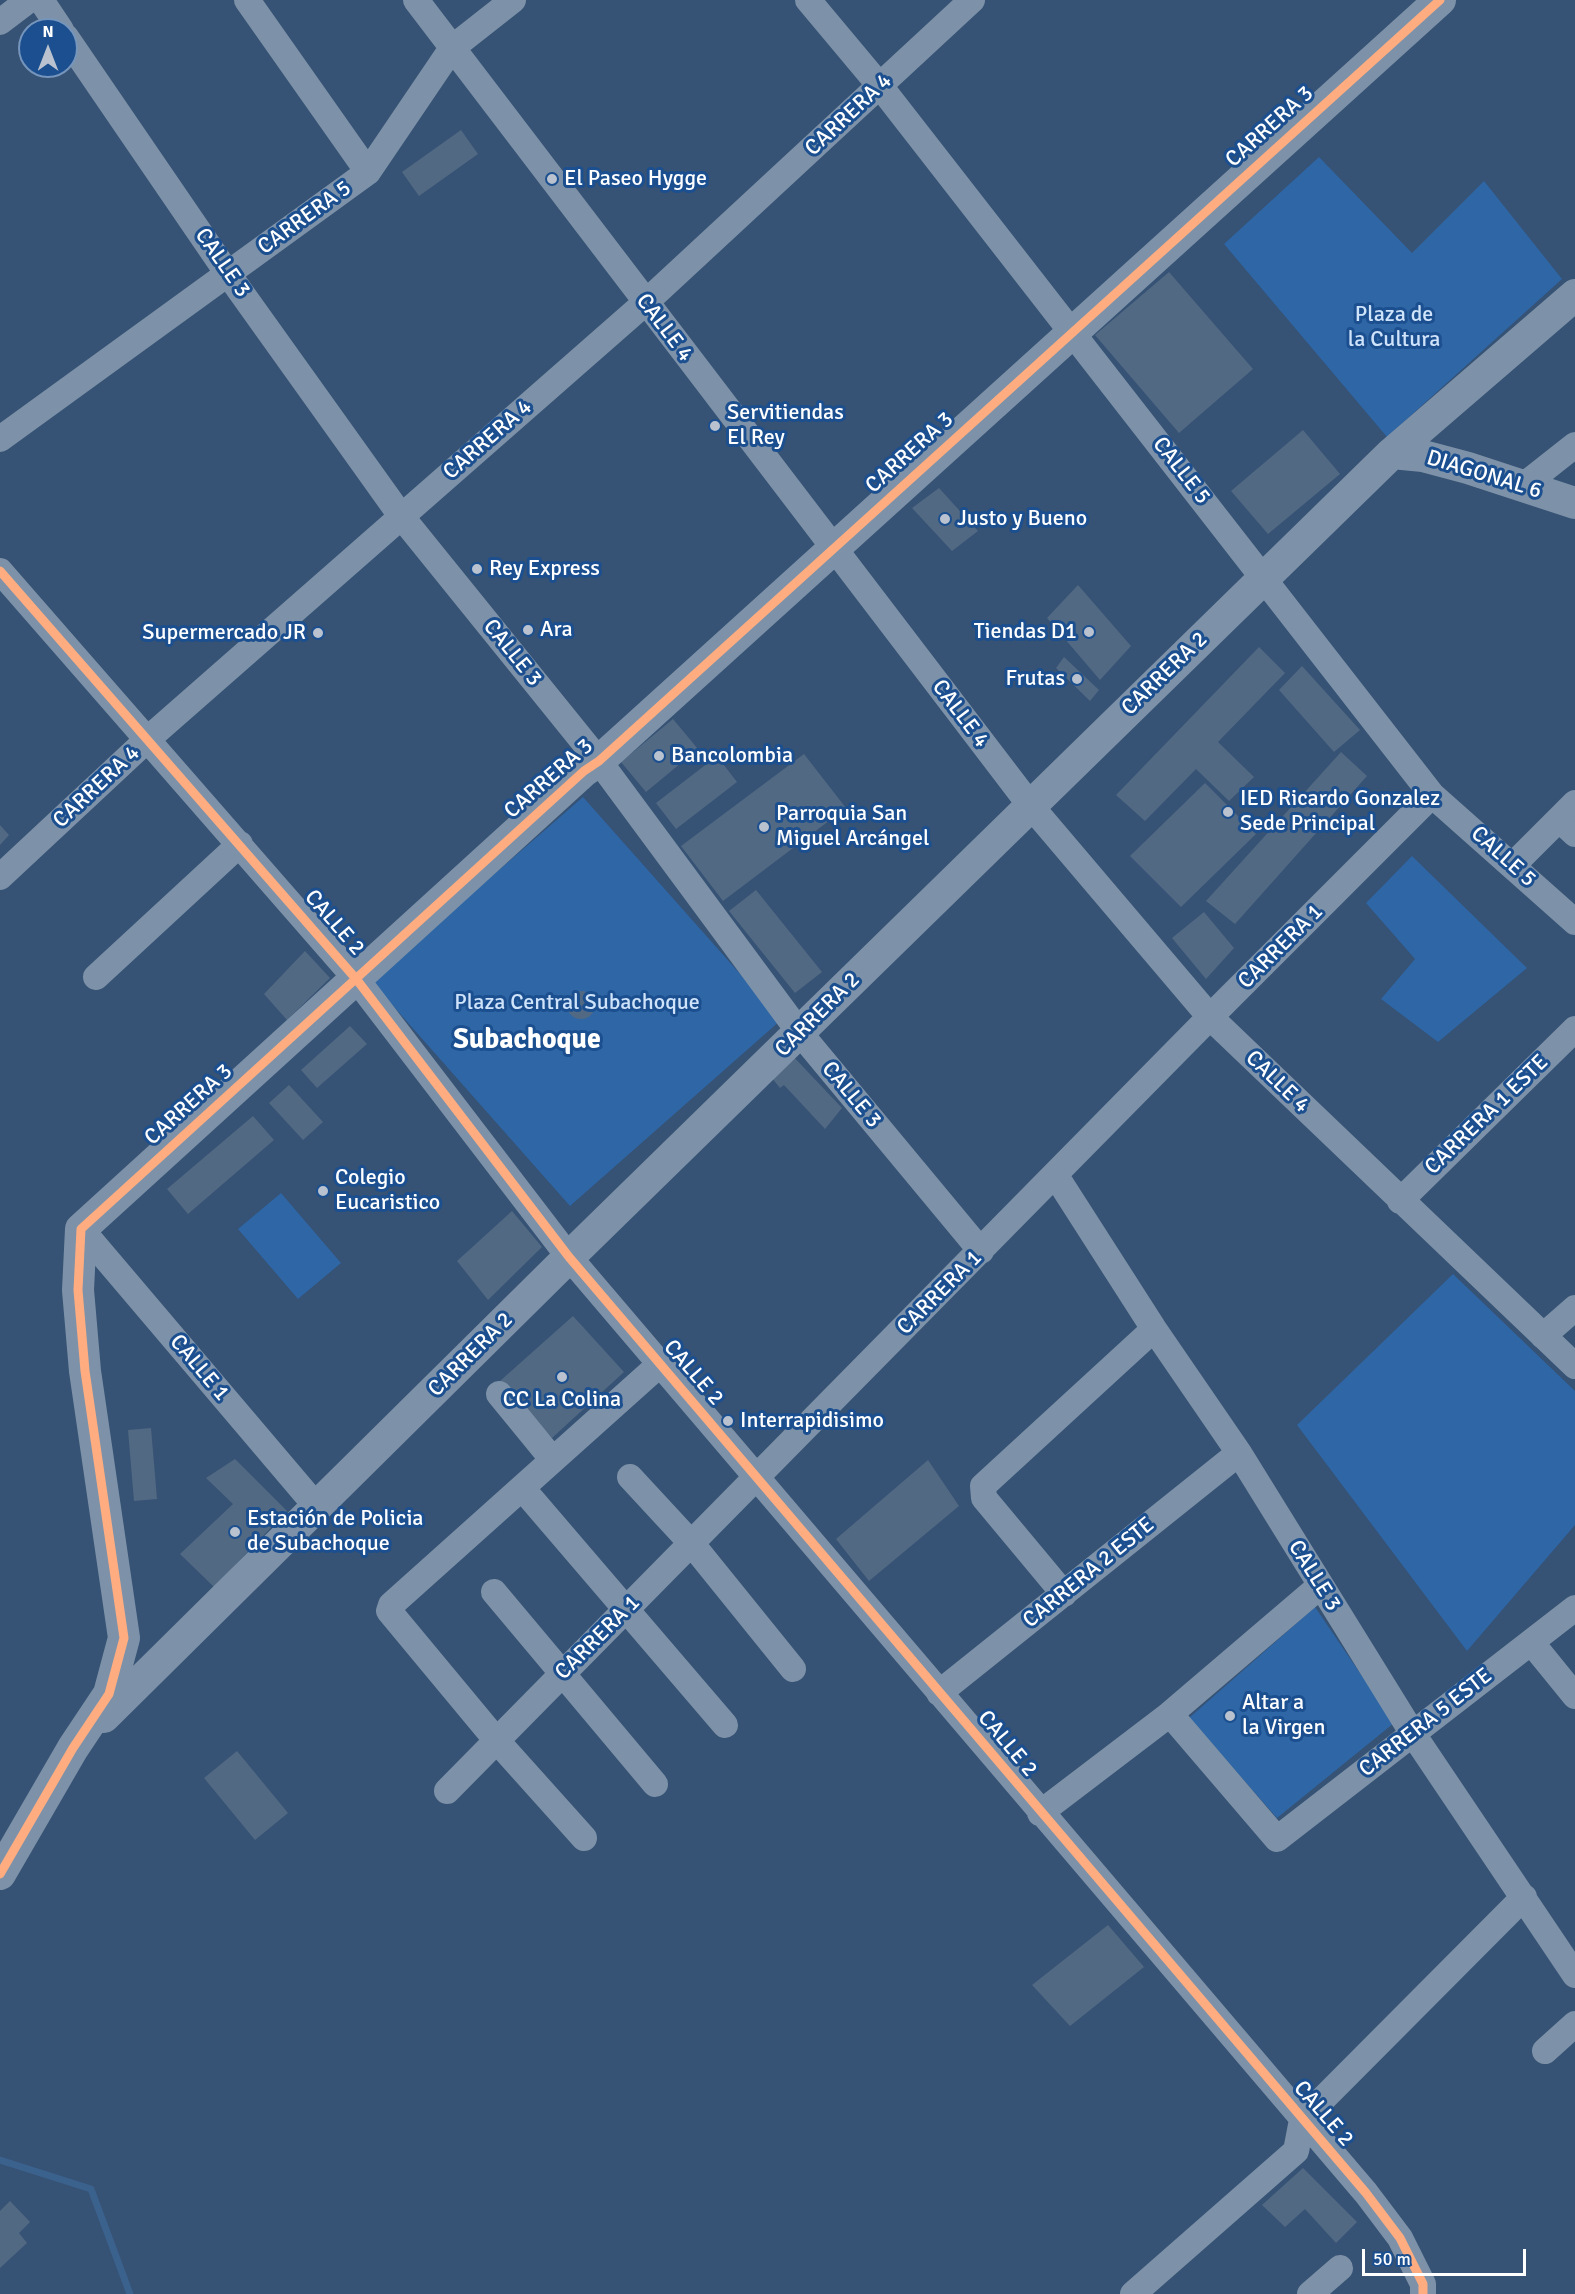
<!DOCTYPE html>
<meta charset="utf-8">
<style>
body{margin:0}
#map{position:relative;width:1575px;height:2294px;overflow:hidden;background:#365274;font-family:Signika,sans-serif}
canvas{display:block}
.north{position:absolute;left:18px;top:18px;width:60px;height:60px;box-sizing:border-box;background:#1b4f8f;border:2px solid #7695bc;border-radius:50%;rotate:0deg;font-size:16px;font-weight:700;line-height:24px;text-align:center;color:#fff}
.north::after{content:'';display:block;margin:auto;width:21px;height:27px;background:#b9c2ce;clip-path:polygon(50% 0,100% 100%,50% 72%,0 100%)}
.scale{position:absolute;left:1362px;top:2249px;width:164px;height:27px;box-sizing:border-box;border:3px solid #fff;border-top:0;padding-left:8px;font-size:18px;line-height:21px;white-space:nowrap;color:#fff;-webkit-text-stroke:4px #1b4f8f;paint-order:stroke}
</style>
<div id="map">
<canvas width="1575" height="2294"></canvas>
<div class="north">N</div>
<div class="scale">50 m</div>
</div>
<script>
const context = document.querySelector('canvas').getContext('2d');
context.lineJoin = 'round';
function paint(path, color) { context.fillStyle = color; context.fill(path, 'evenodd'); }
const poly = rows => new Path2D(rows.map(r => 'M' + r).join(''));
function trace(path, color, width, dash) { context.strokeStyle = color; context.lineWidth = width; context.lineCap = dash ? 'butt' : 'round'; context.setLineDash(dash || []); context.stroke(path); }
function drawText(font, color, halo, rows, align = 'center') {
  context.font = font + ' Signika,sans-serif'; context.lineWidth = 6; context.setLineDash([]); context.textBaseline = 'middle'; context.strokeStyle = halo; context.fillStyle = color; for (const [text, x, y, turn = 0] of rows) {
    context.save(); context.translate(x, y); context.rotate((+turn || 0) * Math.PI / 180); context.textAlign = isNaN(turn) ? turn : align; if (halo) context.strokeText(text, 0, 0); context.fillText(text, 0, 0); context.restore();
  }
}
paint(poly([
 [1319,157,1412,253,1484,181,1562,279,1387,437,1224,244],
 [583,797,781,1020,570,1206,371,981],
 [1412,856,1527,968,1438,1042,1381,999,1415,959,1366,903],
 [281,1193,341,1263,298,1299,238,1229],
 [1453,1274,1575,1391,1575,1525,1467,1651,1297,1425],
 [1315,1607,1394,1723,1277,1818,1189,1718]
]), '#2f66a5');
trace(poly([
 [0,2160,91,2189,130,2294]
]), '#3b618d', 7);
paint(poly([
 [461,130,478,154,419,196,402,172],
 [1169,272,1253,369,1179,433,1095,335],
 [1303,430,1340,474,1268,534,1231,491],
 [939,488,978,531,952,551,912,508],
 [1078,585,1131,646,1100,680,1047,618],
 [1259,647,1285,673,1218,742,1254,777,1229,801,1196,769,1145,821,1116,795],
 [1064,657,1099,690,1090,701,1056,668],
 [1302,666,1360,730,1334,752,1279,690],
 [673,719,698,749,646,792,621,762],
 [1341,752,1367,776,1235,924,1206,901],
 [804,754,846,808,723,901,681,846],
 [717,756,737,782,676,829,656,803],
 [1205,783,1256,834,1181,907,1130,856],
 [0,825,9,835,0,845],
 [756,890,822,972,795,993,729,911],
 [1204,912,1234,948,1206,979,1172,938],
 [305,951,330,978,287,1020,264,994],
 '567 1005a14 14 0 1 1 28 0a14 14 0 1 1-28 0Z',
 [350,1026,367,1044,317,1088,301,1070],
 [790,1053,842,1108,825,1129,784,1085,780,1088,767,1072],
 [289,1085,323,1122,303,1140,269,1103],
 [253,1116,274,1140,188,1214,167,1189],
 [512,1211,542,1247,488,1300,457,1261],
 [573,1316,624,1372,552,1438,500,1381],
 [151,1428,157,1499,134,1501,128,1430],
 [235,1459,287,1511,214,1587,180,1554,233,1504,206,1478],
 [928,1460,959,1506,869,1581,836,1539],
 [237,1751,288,1813,255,1840,204,1778],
 [1108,1925,1144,1967,1070,2026,1032,1985],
 [1303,2168,1357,2222,1336,2243,1305,2209,1285,2227,1262,2205],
 [10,2201,30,2222,19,2233,27,2243,0,2268,0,2211]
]), '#526984');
trace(poly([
 [41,0,61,30],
 [247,0,368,172],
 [416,0,1030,805,1210,1017,1575,1366],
 [808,0,880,86,1432,795,1575,922],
 [0,22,29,0],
 [66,37,228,274,401,516,599,761,800,1033,981,1251],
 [0,439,368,172,452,48,513,0],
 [1523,486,1575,445],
 [0,571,357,980,569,1257,1366,2193,1400,2238,1423,2284,1423,2294],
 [1559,819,1575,834],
 [1512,866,1575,803],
 [0,877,149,738,645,303,972,0],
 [96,977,240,844],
 [1056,1176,1154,1329,1239,1453,1413,1734,1575,1975],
 [1400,1201,1575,1029],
 [81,1229,317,1507],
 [1543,1336,1575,1308],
 [499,1394,553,1460],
 [630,1477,692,1544,793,1669],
 [522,1488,725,1725],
 [494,1592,655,1784],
 [1064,1594,984,1498,983,1486,1154,1329],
 [1531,1642,1575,1696],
 [939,1693,1239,1453],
 [1170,1714,1277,1839,1575,1608],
 [447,1791,1210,1017,1432,795],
 [1040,1813,1170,1714,1320,1586],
 [584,1838,497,1741,389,1611,391,1605,659,1365],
 [1545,2051,1575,2024],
 [1133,2294,1296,2151,1302,2120,1524,1897],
 [1310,2294,1340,2268]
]), '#7d92a8', 26);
trace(poly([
 [1392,453,1423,456,1468,468,1575,503],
 [104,1717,569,1257,1392,453,1575,295],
 [0,1874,73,1748,109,1694,124,1638,85,1371,78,1290,81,1229,584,771,599,761,1440,0]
]), '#7d92a8', 32);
trace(poly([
 [0,571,357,980,569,1257,1366,2193,1400,2238,1423,2284,1423,2294],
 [0,1874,73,1748,109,1694,124,1638,85,1371,78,1290,81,1229,584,771,599,761,1440,0]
]), '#ffac80', 9);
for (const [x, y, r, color] of [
 [552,179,6,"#b9c2ce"],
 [715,426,6,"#b9c2ce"],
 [945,519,6,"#b9c2ce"],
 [477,569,6,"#b9c2ce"],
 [528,630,6,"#b9c2ce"],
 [1089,632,6,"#b9c2ce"],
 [318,633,6,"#b9c2ce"],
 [1077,679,6,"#b9c2ce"],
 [659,756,6,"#b9c2ce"],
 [1228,812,6,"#b9c2ce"],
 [764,827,6,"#b9c2ce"],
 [323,1191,6,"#b9c2ce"],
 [562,1377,6,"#b9c2ce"],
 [728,1421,6,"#b9c2ce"],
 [235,1532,6,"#b9c2ce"],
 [1230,1716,6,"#b9c2ce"]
]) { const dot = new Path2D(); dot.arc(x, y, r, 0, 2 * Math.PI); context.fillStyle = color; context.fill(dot); trace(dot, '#1b4f8f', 2); }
drawText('22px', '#fff', '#1b4f8f', [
 ["CARRERA 4",849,115,-43],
 ["CARRERA 3",1270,127,-42],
 ["CARRERA 5",305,218,-36],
 ["CALLE 3",222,263,55],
 ["CALLE 4",664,328,53],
 ["CARRERA 4",488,440,-41],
 ["CARRERA 3",910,453,-42],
 ["CALLE 5",1181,471,52],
 ["DIAGONAL 6",1484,475,17],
 ["CALLE 3",512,653,51],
 ["CARRERA 2",1165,674,-44],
 ["CALLE 4",960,714,53],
 ["CARRERA 3",549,779,-41],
 ["CARRERA 4",97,787,-43],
 ["CALLE 5",1503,857,42],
 ["CALLE 2",334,923,49],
 ["CARRERA 1",1281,947,-45],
 ["CARRERA 2",818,1015,-45],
 ["CALLE 4",1277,1082,44],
 ["CALLE 3",851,1095,50],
 ["CARRERA 3",189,1105,-42],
 ["CARRERA 1 ESTE",1487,1115,-44],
 ["CARRERA 1",940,1293,-45],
 ["CARRERA 2",471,1355,-45],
 ["CALLE 1",199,1368,50],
 ["CALLE 2",693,1373,49],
 ["CARRERA 2 ESTE",1089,1573,-39],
 ["CALLE 3",1314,1576,58],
 ["CARRERA 1",598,1638,-45],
 ["CARRERA 5 ESTE",1426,1723,-38],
 ["CALLE 2",1007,1744,50],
 ["CALLE 2",1323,2114,49]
]);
drawText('22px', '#fff', '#1b4f8f', [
 ["El Paseo Hygge",564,179],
 ["Servitiendas",727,413],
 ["El Rey",727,438],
 ["Justo y Bueno",957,519],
 ["Rey Express",489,569],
 ["Ara",540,630],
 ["Tiendas D1",1077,632,"right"],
 ["Supermercado JR",306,633,"right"],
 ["Frutas",1065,679,"right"],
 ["Bancolombia",671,756],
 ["IED Ricardo Gonzalez",1240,799],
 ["Sede Principal",1240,824],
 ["Parroquia San",776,814],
 ["Miguel Arcángel",776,839],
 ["Colegio",335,1178],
 ["Eucaristico",335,1203],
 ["CC La Colina",562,1400,"center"],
 ["Interrapidisimo",740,1421],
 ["Estación de Policia",247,1519],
 ["de Subachoque",247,1544],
 ["Altar a",1242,1703],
 ["la Virgen",1242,1728]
], 'left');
drawText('22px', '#cfe3fa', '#1b4f8f', [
 ["Plaza de",1394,315],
 ["la Cultura",1394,340],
 ["Plaza Central Subachoque",577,1003]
]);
drawText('bold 28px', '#fff', '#1b4f8f', [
 ["Subachoque",527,1041]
]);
</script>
